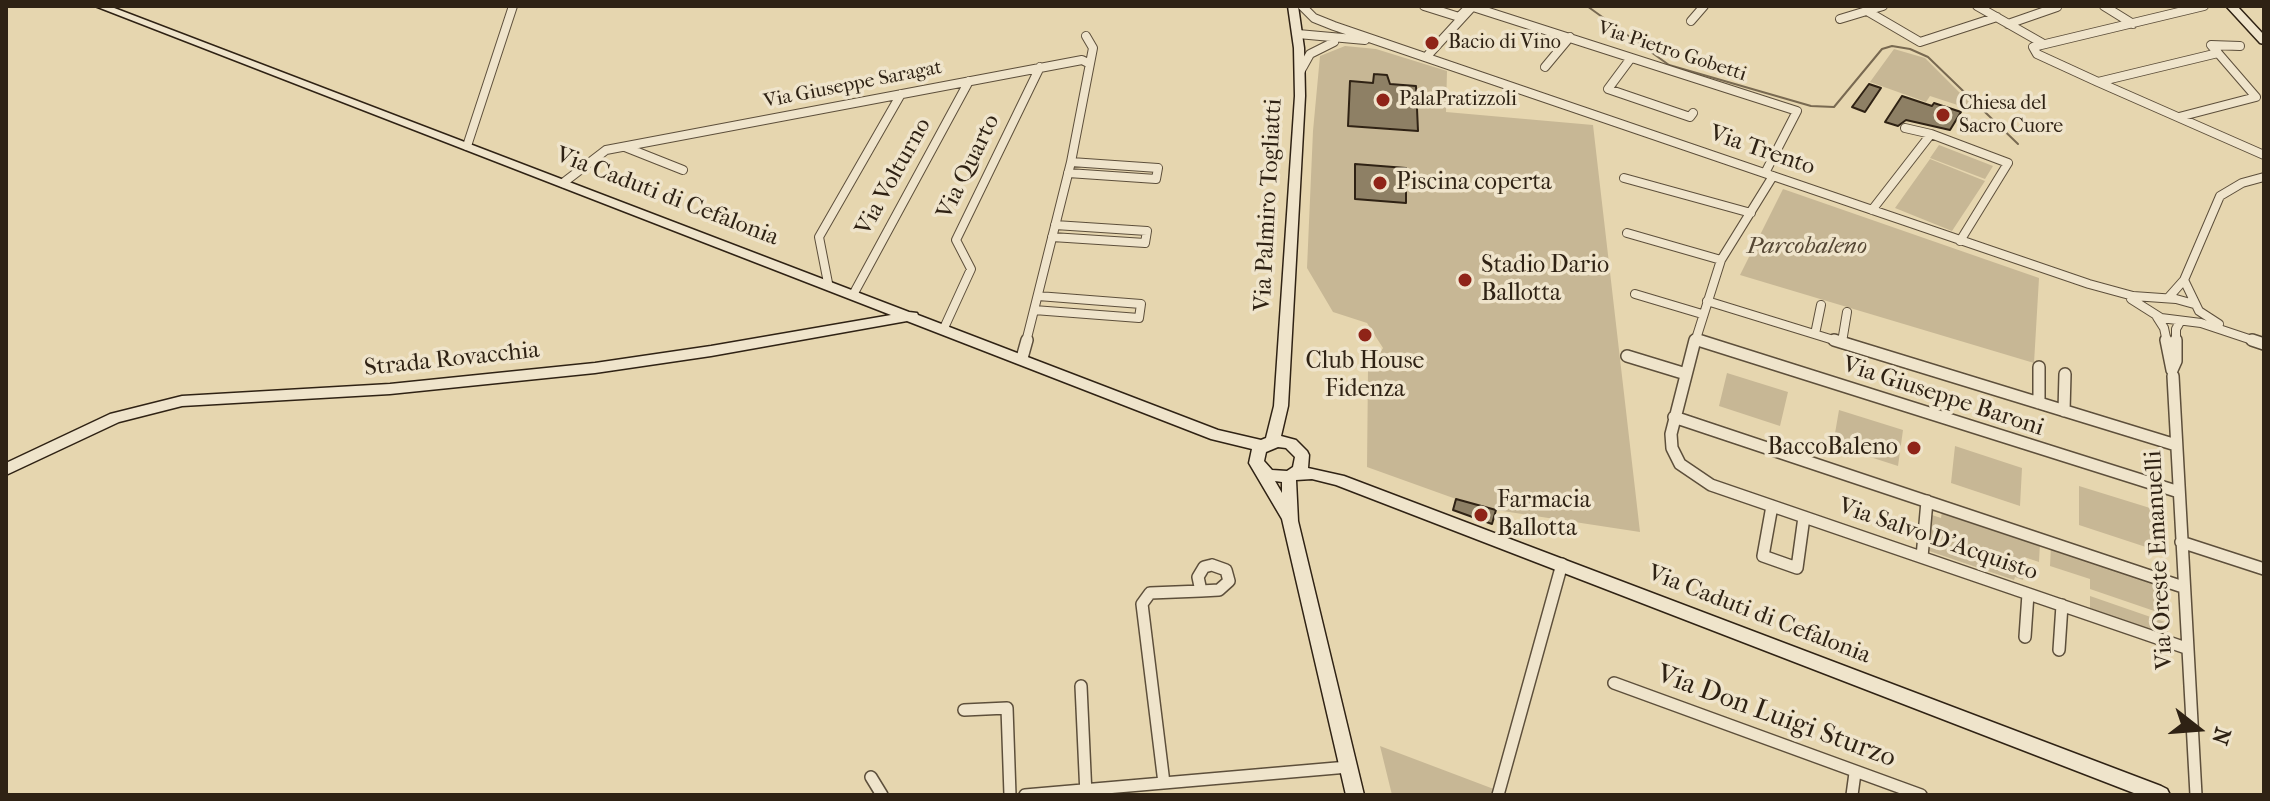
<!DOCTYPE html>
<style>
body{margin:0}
#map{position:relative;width:2270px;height:801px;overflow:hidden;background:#e6d6af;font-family:"IM FELL French Canon",serif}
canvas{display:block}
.frame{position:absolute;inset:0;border:8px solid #2f2214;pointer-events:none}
.north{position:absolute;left:2158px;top:689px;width:80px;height:80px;-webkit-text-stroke:6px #efe4cb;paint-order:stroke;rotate:107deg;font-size:22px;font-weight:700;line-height:32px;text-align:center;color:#2f2214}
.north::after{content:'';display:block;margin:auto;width:28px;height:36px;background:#2f2214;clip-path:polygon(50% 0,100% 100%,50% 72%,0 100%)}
</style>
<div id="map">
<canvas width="2270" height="801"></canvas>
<div class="frame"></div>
<div class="north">N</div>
</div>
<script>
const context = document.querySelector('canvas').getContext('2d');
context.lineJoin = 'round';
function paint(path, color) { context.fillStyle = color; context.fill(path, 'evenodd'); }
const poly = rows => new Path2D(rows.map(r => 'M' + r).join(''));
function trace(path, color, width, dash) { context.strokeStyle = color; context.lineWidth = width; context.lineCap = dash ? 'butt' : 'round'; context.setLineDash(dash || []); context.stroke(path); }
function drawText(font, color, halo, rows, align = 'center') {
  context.font = font + ' "IM FELL French Canon",serif'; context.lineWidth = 7; context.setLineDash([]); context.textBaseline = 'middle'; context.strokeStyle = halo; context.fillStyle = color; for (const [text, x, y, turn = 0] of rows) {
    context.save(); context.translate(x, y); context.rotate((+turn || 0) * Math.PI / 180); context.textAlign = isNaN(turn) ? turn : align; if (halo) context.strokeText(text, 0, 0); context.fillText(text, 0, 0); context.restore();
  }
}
paint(poly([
 [1345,46,1376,49,1447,71,1446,112,1593,125,1640,532,1496,510,1456,499,1367,467,1368,371,1383,348,1367,323,1333,312,1307,268,1313,131,1320,56],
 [1894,49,1925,58,1979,112,1930,96,1926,102,1870,82],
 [1939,145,1993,166,1985,179,1930,158],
 [1930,159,1985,181,1952,231,1895,208],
 [1783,189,2039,278,2034,363,1740,275],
 [1727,373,1788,392,1780,426,1719,406],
 [1839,410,1903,430,1898,466,1833,445],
 [1955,446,2022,468,2020,506,1951,483],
 [2079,486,2150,508,2152,549,2079,525],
 [1942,511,2040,543,2039,562,2024,557,2023,580,2015,577,2014,580,1929,551,1932,515,1941,518],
 [2051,546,2164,584,2166,615,2090,589,2090,579,2050,566],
 [2090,596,2168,623,2168,636,2090,608],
 [1380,746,1499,791,1498,795,1392,795]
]), '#c7b795');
trace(poly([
 [1587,6,1669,65,1811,106,1834,107,1882,49,1892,46,1910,49,1928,57,2018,144]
]), '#786951', 2);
const building = poly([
 [1374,74,1387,75,1390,84,1416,86,1418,131,1348,126,1350,81,1373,83,1374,74],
 [1869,84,1881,88,1865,112,1852,107,1869,84],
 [1902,96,1932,106,1934,103,1961,112,1950,130,1906,120,1898,126,1885,122,1902,96],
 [1355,164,1406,168,1406,203,1355,199,1355,164],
 [1456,499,1496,510,1492,524,1453,510,1456,499]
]);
paint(building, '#8e8065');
trace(building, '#2f2214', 2);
const streetFar1 = poly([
 [1302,6,1314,18,1334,26,2089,284,2133,296,2176,299,2194,304],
 [1424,6,1459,17,1466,10],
 [1470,6,1797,111,1765,173],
 [1977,6,2042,43],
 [2104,6,2133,24],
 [1867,11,1920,42,1997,17],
 [1840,19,1883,6],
 [1691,21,1704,6],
 [2008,24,2057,7],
 [1298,34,1365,40],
 [2218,53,2211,45,2240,46],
 [1428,55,1472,7],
 [1631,58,1608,89,1690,117,1693,113],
 [1545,67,1570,37],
 [1300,72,1310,54,1334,42],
 [2098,82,2264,155],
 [2179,117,2256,97,2218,53,2098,82,2037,54,2033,47,2204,6],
 [1905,128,1931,134],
 [467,146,513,6],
 [625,147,683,170],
 [1068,173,1156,179,1158,168,1071,162],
 [1624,178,1751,213],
 [563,183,606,150,1082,60,1088,63],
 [1872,210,1931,134,2008,163,1960,241],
 [1627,233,1721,260],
 [1052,237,1145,243,1147,231,1055,225],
 [2184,280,2199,311,2219,324],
 [828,283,819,237,901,94],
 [854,293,969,81],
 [1635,294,1702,314],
 [2168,298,2184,280,2220,196,2242,183,2264,177],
 [2131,299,2161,318,2201,323,2258,342],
 [1707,301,1840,342],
 [1034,310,1139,318,1141,304,1038,296],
 [2157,317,2164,328,2167,342],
 [944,328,971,269,956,240,1040,67],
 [1815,334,1821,305],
 [1695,339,1704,342],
 [1026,342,1071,162,1093,48,1086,36],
 [1695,342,1721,260,1773,176],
 [1842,342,1847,312],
 [2176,342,2176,329,2180,322]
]);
const street = poly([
 [1695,340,1671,434,1672,448,1680,464,1711,485,2186,648],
 [1698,340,2179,492],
 [1834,340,2176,445],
 [2166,340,2172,370],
 [2252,340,2264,344],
 [1627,356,1686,374],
 [1022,358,1027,340],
 [2039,367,2039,403],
 [2172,370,2176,361,2176,340],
 [2173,376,2196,795],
 [2064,411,2065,374],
 [1674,417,2183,587],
 [1772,506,1763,556,1797,568,1804,517],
 [2181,542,2264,569],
 [1922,557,1927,501],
 [1212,565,1226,570,1229,581,1219,590,1201,591,1198,577,1204,567,1212,565],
 [2025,637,2028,594],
 [2059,650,2062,605],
 [1614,683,1921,795],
 [1081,686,1086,795],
 [964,710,1007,708,1010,795],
 [871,777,882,795],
 [1164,783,1142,604,1150,593,1201,591],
 [1025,795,1348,767],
 [1498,795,1562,564],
 [1852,795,1855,773]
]);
const secondary = poly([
 [95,6,109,6,909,312,917,313,918,315,1218,430,1261,440,1266,438,1274,406,1295,96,1294,48,1288,6,1298,6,1304,48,1305,96,1288,406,1281,436,1296,440,1307,451,1309,455,1308,468,1344,476,2161,786,2167,789,2170,795,2139,795,1336,485,1312,479,1296,480,1298,521,1364,795,1346,795,1282,519,1249,463,1252,449,1211,439,907,321,711,356,595,373,390,394,182,406,119,422,6,475,6,463,110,414,182,396,390,384,595,363,711,346,891,315,95,6],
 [1278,447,1286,448,1295,457,1293,467,1287,471,1272,470,1264,461,1266,452,1278,447],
 [1275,481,1282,482,1282,493,1275,481],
 [2226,6,2237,6,2264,35,2264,44,2260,43,2226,6]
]);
trace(streetFar1, '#5d4f3b', 10);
trace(street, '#5d4f3b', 14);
trace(secondary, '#2f2214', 3);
trace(streetFar1, '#efe4cb', 8);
trace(street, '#efe4cb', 11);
paint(secondary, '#efe4cb');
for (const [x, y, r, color] of [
 [1432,43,8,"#8f2418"],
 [1383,100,8,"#8f2418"],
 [1943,115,8,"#8f2418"],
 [1380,183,8,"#8f2418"],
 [1465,280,8,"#8f2418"],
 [1365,335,8,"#8f2418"],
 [1914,448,8,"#8f2418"],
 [1481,515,8,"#8f2418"]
]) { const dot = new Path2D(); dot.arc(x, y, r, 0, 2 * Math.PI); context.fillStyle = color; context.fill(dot); trace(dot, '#efe4cb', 3); }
drawText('20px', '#2f2214', '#efe4cb', [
 ["Bacio di Vino",1448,43],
 ["PalaPratizzoli",1399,100],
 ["Chiesa del",1959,104],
 ["Sacro Cuore",1959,127]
], 'left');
drawText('20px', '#2f2214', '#efe4cb', [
 ["Via Pietro Gobetti",1672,52,18],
 ["Via Giuseppe Saragat",853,85,-11]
]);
drawText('24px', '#2f2214', '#efe4cb', [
 ["Via Trento",1762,151,19],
 ["Via Quarto",969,167,-64],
 ["Via Volturno",894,177,-61],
 ["Via Caduti di Cefalonia",667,197,21],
 ["Via Palmiro Togliatti",1269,205,-87],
 ["Strada Rovacchia",452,360,-6],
 ["Via Giuseppe Baroni",1943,397,18],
 ["Via Salvo D'Acquisto",1938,540,19],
 ["Via Oreste Emanuelli",2160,560,-93],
 ["Via Caduti di Cefalonia",1759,615,21]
]);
drawText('24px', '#2f2214', '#efe4cb', [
 ["Piscina coperta",1396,183],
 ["Stadio Dario",1481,266],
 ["Ballotta",1481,294],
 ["Club House",1365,362,"center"],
 ["Fidenza",1365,390,"center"],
 ["BaccoBaleno",1898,448,"right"],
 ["Farmacia",1497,501],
 ["Ballotta",1497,529]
], 'left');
drawText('italic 24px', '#554734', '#efe4cb', [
 ["Parcobaleno",1807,247]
]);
drawText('28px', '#2f2214', '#efe4cb', [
 ["Via Don Luigi Sturzo",1776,717,20]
]);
</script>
